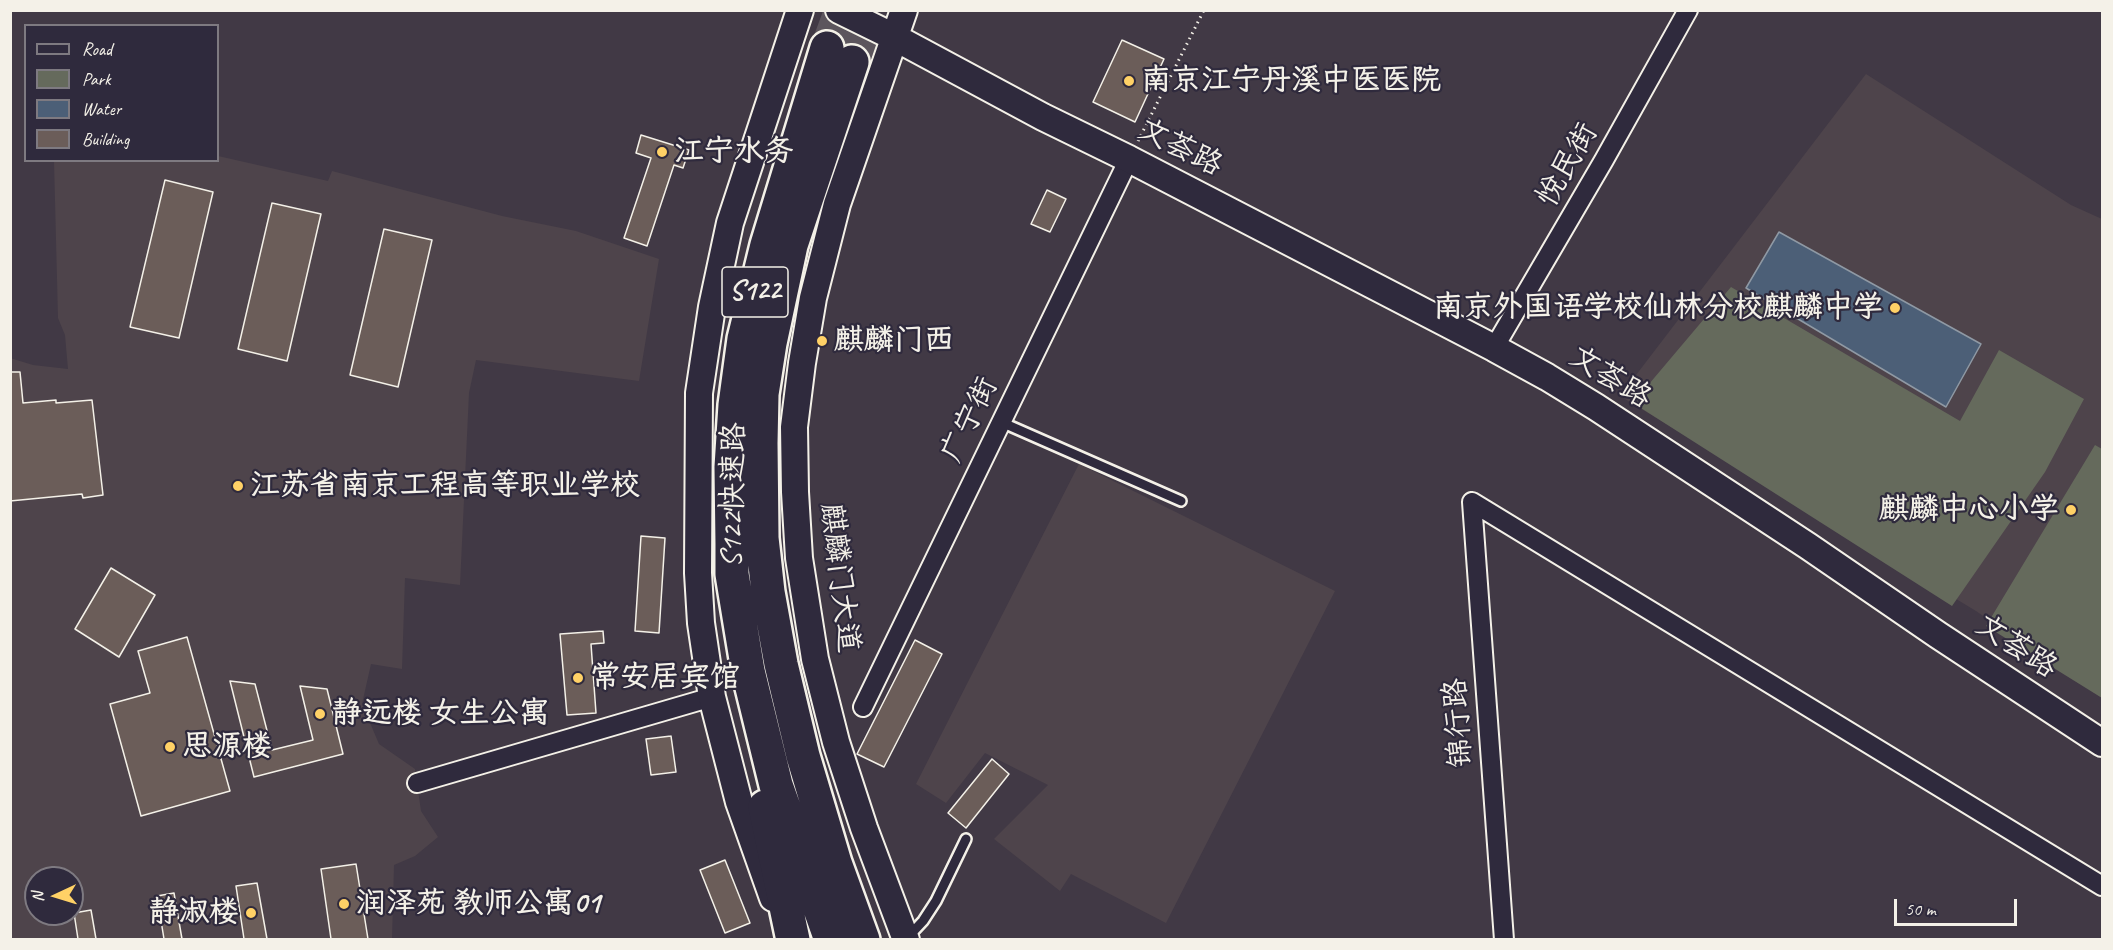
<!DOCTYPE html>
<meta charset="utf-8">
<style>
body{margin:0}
#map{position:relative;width:2113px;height:950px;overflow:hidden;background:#413945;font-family:Caveat,sans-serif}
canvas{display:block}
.frame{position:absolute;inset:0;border:12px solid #f4f1e8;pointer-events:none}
.legend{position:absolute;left:24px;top:24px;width:195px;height:138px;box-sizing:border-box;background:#2f2a3d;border:2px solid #7e7a81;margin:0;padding:8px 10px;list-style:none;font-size:18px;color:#f4f1e8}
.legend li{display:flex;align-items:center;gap:12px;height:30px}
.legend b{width:30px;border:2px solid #7e7a81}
.north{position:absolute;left:24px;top:866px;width:60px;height:60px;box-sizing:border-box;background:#2f2a3d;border:2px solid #7e7a81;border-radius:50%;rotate:266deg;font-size:16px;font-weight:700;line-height:24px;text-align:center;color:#f4f1e8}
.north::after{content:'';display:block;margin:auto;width:21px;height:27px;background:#ffd166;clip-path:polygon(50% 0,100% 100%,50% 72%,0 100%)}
.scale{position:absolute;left:1894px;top:899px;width:123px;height:27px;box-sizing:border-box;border:3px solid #f4f1e8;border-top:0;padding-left:8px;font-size:18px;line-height:21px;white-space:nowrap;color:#f4f1e8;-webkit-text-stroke:4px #2f2a3d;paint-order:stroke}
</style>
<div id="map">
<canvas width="2113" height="950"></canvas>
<div class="frame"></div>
<ul class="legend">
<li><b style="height:8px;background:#2f2a3d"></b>Road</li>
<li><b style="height:16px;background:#656a5c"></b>Park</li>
<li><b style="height:16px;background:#4c5f77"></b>Water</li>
<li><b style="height:16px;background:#6b5d59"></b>Building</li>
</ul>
<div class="north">N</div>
<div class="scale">50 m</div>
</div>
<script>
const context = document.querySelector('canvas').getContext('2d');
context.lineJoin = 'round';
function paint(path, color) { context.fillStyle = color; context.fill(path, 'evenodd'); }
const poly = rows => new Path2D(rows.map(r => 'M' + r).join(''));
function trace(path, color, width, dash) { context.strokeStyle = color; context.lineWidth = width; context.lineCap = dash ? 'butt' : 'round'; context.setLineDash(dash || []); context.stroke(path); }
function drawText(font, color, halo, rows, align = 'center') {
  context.font = font + ' Caveat,"LXGW WenKai TC",sans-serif'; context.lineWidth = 4.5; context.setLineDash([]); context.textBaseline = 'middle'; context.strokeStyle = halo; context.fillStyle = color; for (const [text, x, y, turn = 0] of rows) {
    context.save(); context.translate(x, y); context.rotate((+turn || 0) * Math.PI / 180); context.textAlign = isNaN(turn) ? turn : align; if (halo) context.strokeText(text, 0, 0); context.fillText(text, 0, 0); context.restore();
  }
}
paint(poly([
 [1866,74,2071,205,2102,219,2102,698,1976,611,1620,396],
 [218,156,328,181,332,171,502,216,576,231,659,259,639,381,476,360,469,393,460,585,405,578,402,669,371,664,362,704,379,744,415,769,421,811,438,837,415,856,394,865,392,939,11,939,10,358,33,365,68,369,65,335,58,318,54,161,218,160],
 [36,878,72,878,72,914,36,914],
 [1079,464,1335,591,1166,923,1071,874,1060,891,994,839,1048,785,985,753,946,803,916,784]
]), '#4e444b');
paint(poly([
 [1731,287,1960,421,1999,350,2084,399,2045,472,1952,606,1633,403],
 [2095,445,2102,449,2102,698,1986,626]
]), '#656a5c');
const water = poly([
 [1779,232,1981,344,1946,407,1746,288,1779,232]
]);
paint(water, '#4c5f77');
trace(water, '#8f99a4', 1.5);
const building = poly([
 [1122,40,1164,59,1135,122,1093,102,1122,40],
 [641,135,689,150,683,168,674,165,647,246,624,238,651,158,636,153,641,135],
 [165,180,213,192,179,338,130,327,165,180],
 [1047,190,1066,199,1050,232,1031,224,1047,190],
 [272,203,321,214,287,361,238,349,272,203],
 [384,229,432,240,398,387,350,375,384,229],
 [10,372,20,372,23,403,56,400,56,403,92,400,103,495,83,498,82,494,10,501,10,372],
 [641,536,665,538,659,633,635,631,641,536],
 [111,568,155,595,119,657,75,629,111,568],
 [603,631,604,643,591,644,596,713,567,715,560,634,603,631],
 [187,637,230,791,141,816,110,704,150,693,138,651,187,637],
 [915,640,942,654,884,767,857,754,915,640],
 [230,681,255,684,272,750,313,740,300,686,327,689,343,754,254,777,230,681],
 [671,736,676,772,651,775,646,739,671,736],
 [992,759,1009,774,966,828,948,813,992,759],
 [725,860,750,923,725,933,700,870,725,860],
 [356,864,368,939,331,939,321,869,356,864],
 [257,883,267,939,244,939,236,886,257,883],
 [174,893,182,939,164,939,157,896,174,893],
 [91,910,96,939,78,939,74,913,91,910]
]);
paint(building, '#6b5d59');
trace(building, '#f4f1e8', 1.5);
trace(poly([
 [827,48,841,10],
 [852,62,872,10]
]), '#5c555d', 33, [33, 16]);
const lane = poly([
 [1001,422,1181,501],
 [908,937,923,921,936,901,966,839]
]);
const street = poly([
 [1494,348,1604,160,1688,10],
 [1472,502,2102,886],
 [1472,502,1504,940],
 [863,707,1129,159],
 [417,783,712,697]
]);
const secondary = poly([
 [839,10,894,37,1043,117,1129,159,1494,348,1547,377,1596,407,1808,546,1938,635,2102,743],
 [904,10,837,204,813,298,802,363,794,427,795,492,799,558,815,659,836,742,864,828,906,940],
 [773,898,739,802,712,697,701,623,698,573,699,393,712,307,730,223,800,10]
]);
const highway = poly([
 [827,48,767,245,744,339,735,405,731,467,732,544,732,574,748,671,776,785,831,940],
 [852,62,791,245,770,343,762,394,761,443,762,538,768,592,781,664,803,756,835,863,863,940],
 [765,807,793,940]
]);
trace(lane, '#f4f1e8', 14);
trace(street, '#f4f1e8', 22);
trace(secondary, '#f4f1e8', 30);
trace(highway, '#f4f1e8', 38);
trace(poly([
 [1138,141,1204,10]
]), '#f4f1e8', 3, [1.5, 4.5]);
trace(lane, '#2f2a3d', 9);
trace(street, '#2f2a3d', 18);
trace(secondary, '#2f2a3d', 26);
trace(highway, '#2f2a3d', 33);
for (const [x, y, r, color] of [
 [1129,81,6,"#ffd166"],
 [662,152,6,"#ffd166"],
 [1895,308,6,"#ffd166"],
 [822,341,6,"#ffd166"],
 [238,486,6,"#ffd166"],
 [2071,510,6,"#ffd166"],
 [578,678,6,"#ffd166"],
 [320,714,6,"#ffd166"],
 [170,747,6,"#ffd166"],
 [344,904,6,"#ffd166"],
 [251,913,6,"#ffd166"]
]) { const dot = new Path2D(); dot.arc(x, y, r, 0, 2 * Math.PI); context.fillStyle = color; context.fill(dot); trace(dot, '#2f2a3d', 2); }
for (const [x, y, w] of [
 [755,292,66]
]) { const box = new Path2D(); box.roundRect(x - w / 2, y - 25, w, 50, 4.5); context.fillStyle = '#2f2a3d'; context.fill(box); trace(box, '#f4f1e8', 1.5); }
drawText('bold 28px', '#f4f1e8', null, [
 ["S122",755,292]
]);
drawText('bold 30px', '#f4f1e8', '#2f2a3d', [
 ["南京江宁丹溪中医医院",1141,81],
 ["江宁水务",674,152],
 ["南京外国语学校仙林分校麒麟中学",1883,308,"right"],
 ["麒麟门西",834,341],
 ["江苏省南京工程高等职业学校",250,486],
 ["麒麟中心小学",2059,510,"right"],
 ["常安居宾馆",590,678],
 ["静远楼 女生公寓",332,714],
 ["思源楼",182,747],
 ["润泽苑 教师公寓01",356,904],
 ["静淑楼",239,913,"right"]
], 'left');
drawText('30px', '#f4f1e8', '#2f2a3d', [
 ["文荟路",1180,148,27],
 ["悦民街",1568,165,-60],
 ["文荟路",1610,378,32],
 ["广宁街",970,420,-64],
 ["S122快速路",734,495,-89],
 ["麒麟门大道",839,578,83],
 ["文荟路",2016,647,33],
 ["锦行路",1459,723,-94]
]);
</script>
